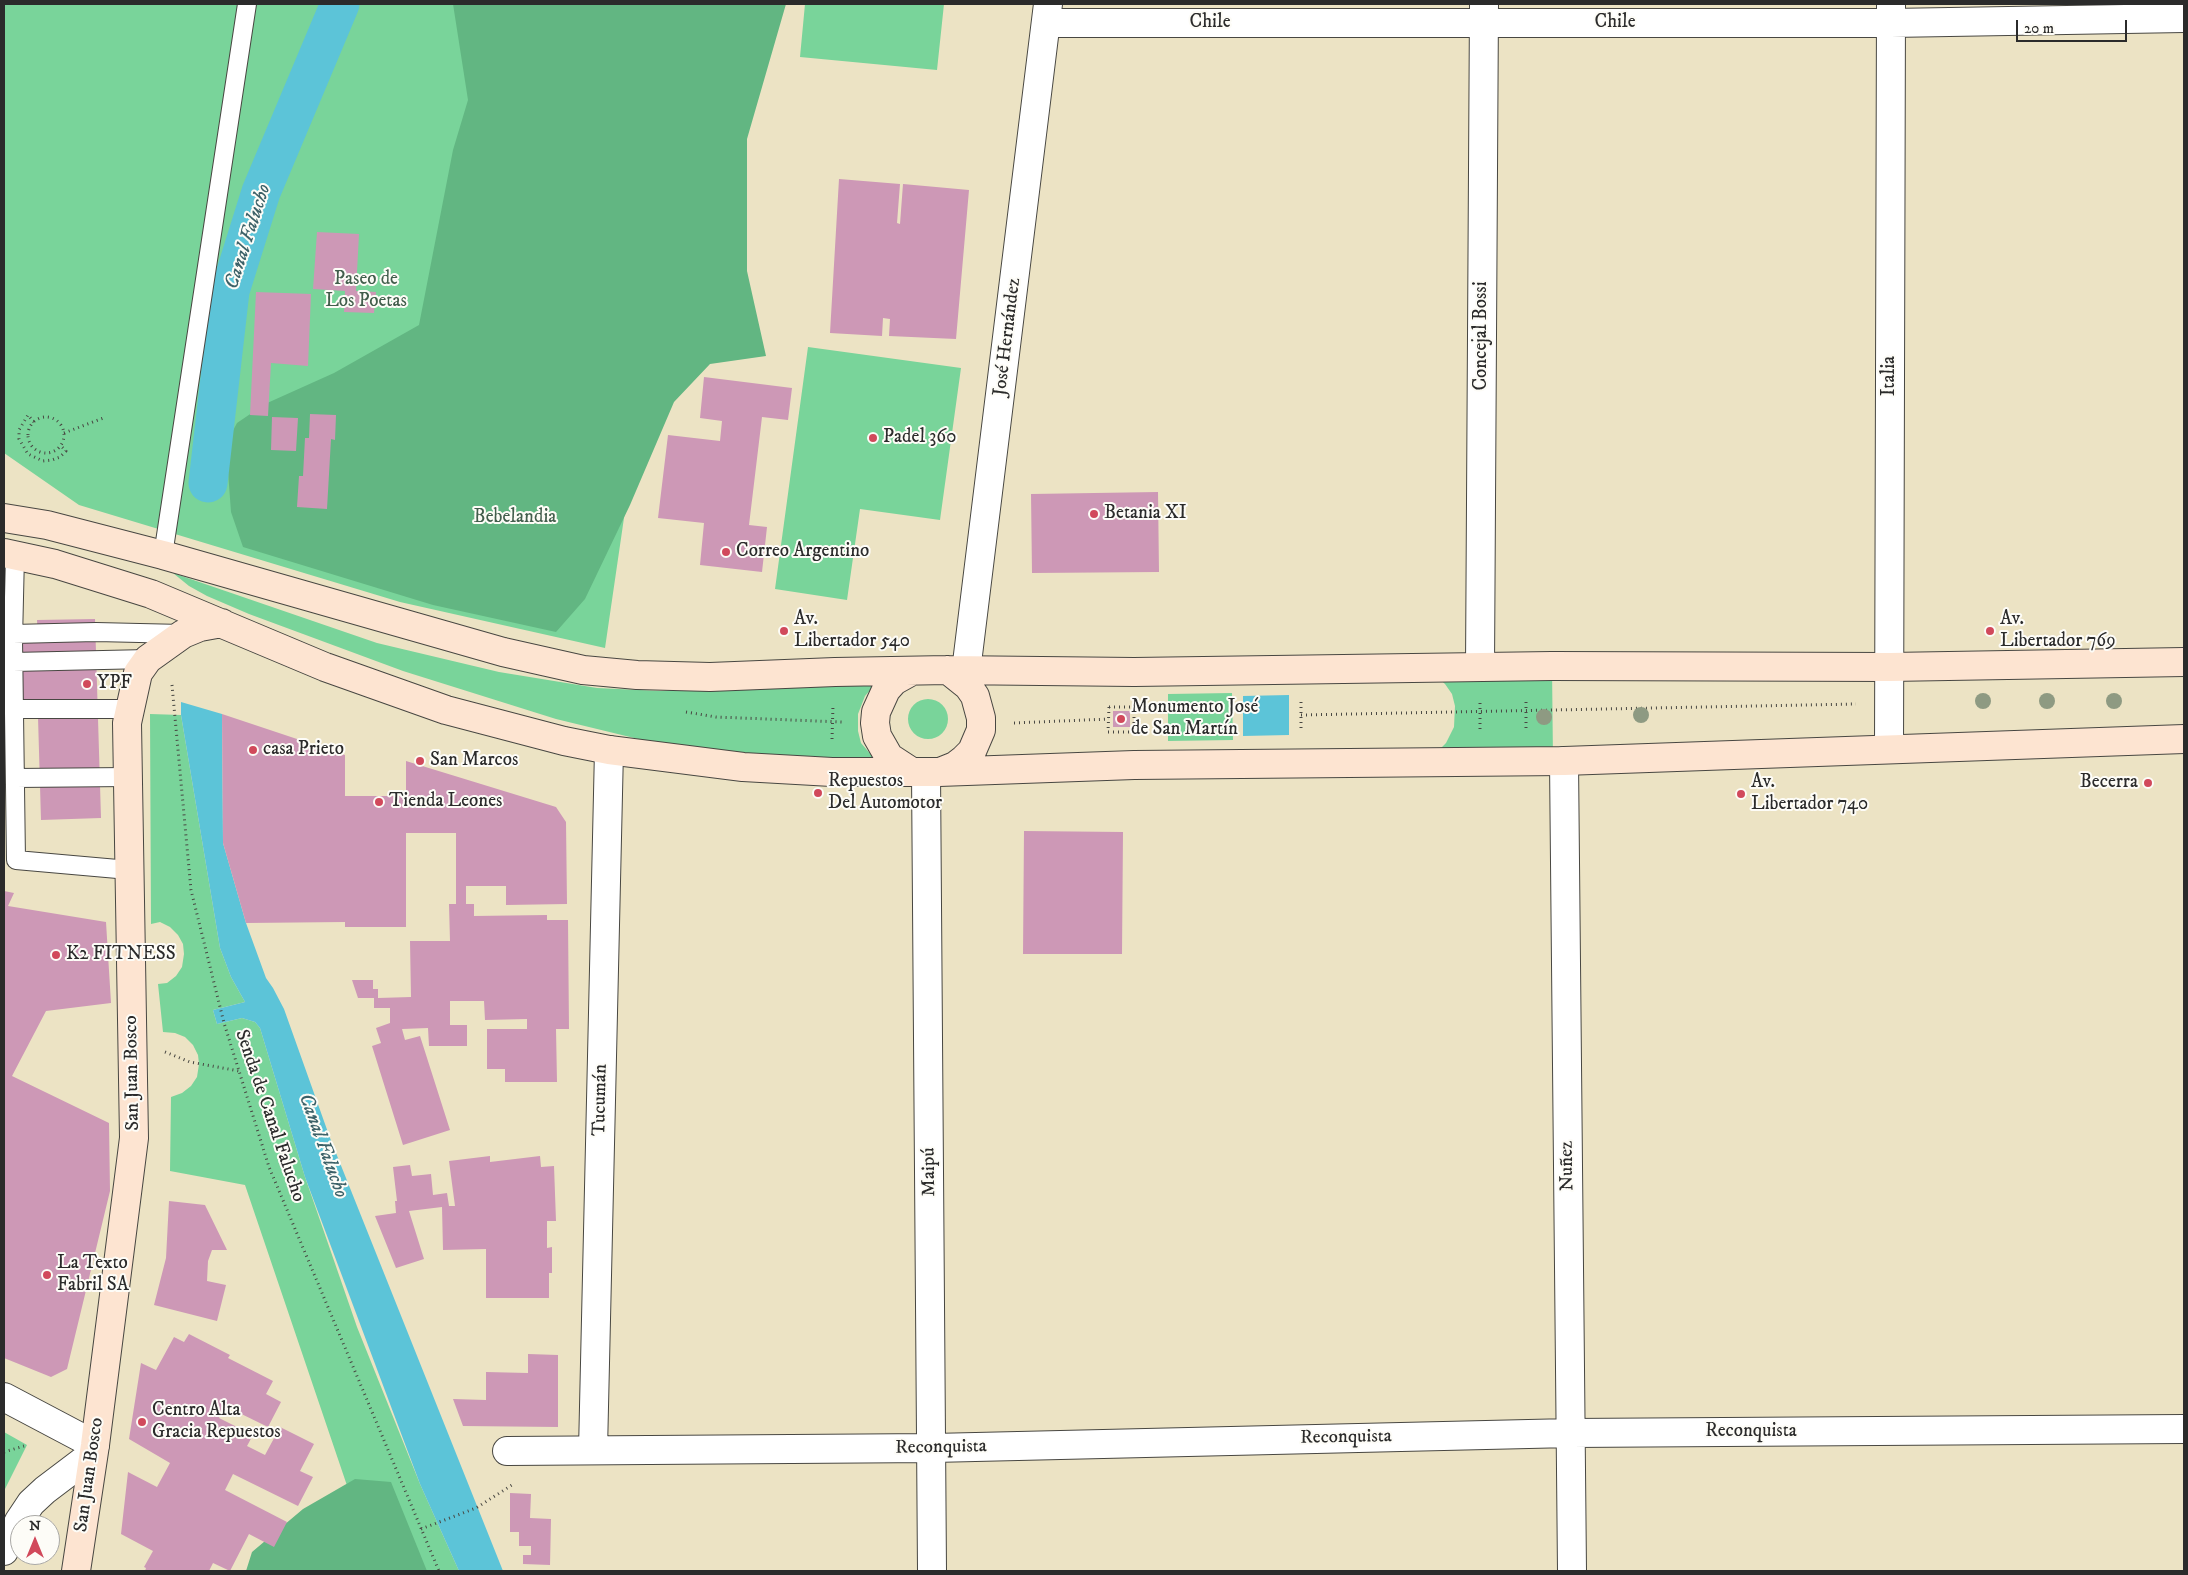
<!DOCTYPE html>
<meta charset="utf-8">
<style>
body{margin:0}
#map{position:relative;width:2188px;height:1575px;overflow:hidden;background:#ece3c4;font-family:"IM FELL DW Pica",serif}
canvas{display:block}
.frame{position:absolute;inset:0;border:5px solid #2b2b2b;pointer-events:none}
.north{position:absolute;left:10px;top:1515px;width:50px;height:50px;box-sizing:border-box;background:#fdfcf7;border:1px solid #a9a8a5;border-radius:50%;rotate:0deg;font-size:14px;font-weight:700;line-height:20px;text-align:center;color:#2b2b2b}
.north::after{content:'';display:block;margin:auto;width:18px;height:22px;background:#d1495b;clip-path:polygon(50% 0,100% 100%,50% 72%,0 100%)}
.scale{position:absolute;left:2016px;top:20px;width:111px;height:22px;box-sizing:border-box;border:2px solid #2b2b2b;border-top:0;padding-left:6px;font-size:15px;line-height:18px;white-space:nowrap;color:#2b2b2b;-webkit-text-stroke:4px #fdfcf7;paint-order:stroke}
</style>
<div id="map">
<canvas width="2188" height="1575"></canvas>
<div class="frame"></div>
<div class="north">N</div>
<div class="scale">20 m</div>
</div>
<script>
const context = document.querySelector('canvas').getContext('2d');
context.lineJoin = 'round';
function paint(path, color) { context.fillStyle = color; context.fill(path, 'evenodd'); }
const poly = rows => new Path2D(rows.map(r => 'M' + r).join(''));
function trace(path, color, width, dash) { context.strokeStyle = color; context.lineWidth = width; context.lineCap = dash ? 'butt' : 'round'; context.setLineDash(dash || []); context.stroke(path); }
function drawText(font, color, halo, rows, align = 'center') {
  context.font = font + ' "IM FELL DW Pica",serif'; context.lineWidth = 4; context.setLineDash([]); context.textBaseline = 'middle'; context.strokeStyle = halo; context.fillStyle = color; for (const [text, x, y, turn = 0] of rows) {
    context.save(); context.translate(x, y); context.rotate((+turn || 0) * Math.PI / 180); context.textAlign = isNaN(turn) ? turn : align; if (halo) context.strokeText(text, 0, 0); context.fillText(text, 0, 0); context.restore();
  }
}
paint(poly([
 [4,4,699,4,605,648,400,602,79,505,4,453],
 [805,4,944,4,937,70,800,57],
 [808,347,961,368,940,520,860,509,847,600,775,589],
 [173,573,377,643,499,672,597,688,661,691,878,681,865,696,858,714,858,731,861,743,873,757,804,757,702,750,663,745,556,719,403,671,249,614,207,596,189,586],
 [1552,666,1553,761,1440,749,1446,743,1454,727,1455,706,1452,694,1445,684,1436,676],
 [1232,693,1233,740,1168,741,1168,694],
 '908 719a20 20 0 1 1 40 0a20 20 0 1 1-40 0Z',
 [150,714,181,715,220,948,231,977,245,1002,213,1010,217,1024,242,1018,255,1022,260,1028,305,1177,357,1327,420,1484,459,1571,376,1571,245,1185,170,1171,171,1097,182,1093,191,1086,197,1077,199,1064,198,1055,193,1045,185,1037,175,1033,163,1032,158,984,167,983,176,976,182,967,184,954,183,944,178,935,170,927,160,922,151,924],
 [4,1432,27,1445,4,1491]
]), '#79d49a');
paint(poly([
 [453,4,786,4,747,139,747,271,766,356,710,364,674,402,630,505,585,599,556,632,433,605,243,547,231,512,226,444,237,423,265,404,334,373,419,325,453,150,468,100],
 [355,1479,391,1482,427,1571,246,1571,252,1552,303,1509]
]), '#62b682');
paint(poly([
 [1289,695,1289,735,1243,736,1243,696],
 [181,702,222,714,223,843,246,923,266,978,273,988,284,1009,330,1138,503,1571,459,1571,420,1484,305,1177,260,1028,255,1022,242,1018,217,1024,213,1010,245,1002,231,977,220,948,181,715]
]), '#5cc4d8');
trace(poly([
 [208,483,230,291,261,192,340,4]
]), '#5cc4d8', 39);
paint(poly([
 [839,179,900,184,897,223,900,224,903,184,969,190,956,339,889,336,890,319,883,318,882,336,830,333],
 [317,232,359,234,356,291,376,292,374,313,344,312,345,291,313,289],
 [256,292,311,294,308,366,271,363,268,416,250,415],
 [704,377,792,388,788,420,762,417,749,525,767,527,762,572,700,565,704,523,658,518,668,435,720,441,722,421,700,418],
 [310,414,336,415,335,440,331,439,327,509,297,507,299,476,303,476,305,438,309,438],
 [272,417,298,418,296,451,271,450],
 [1158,492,1159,572,1032,573,1031,494],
 [95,619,101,818,41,820,38,717,4,718,4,640,38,639,37,620],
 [1113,711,1130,711,1130,727,1113,727],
 [222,714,345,755,345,796,406,796,406,761,556,807,566,822,567,904,506,905,506,886,466,886,466,904,474,904,474,916,547,915,547,920,568,920,569,1029,556,1029,557,1082,505,1082,505,1069,487,1069,487,1029,527,1029,527,1019,485,1020,484,1001,450,1001,450,1025,467,1025,467,1046,429,1046,428,1028,402,1029,405,1040,420,1036,450,1130,403,1145,372,1046,381,1043,376,1028,390,1023,390,1008,374,1008,374,998,358,998,352,980,373,980,373,989,378,989,378,998,411,997,410,941,450,941,449,904,456,904,456,833,406,833,406,927,345,927,345,922,246,923,223,843],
 [1024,831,1123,832,1122,954,1023,954],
 [4,891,14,893,8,906,106,922,111,1003,46,1011,12,1076,109,1123,110,1191,67,1369,51,1377,4,1358],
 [490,1156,490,1162,540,1156,541,1167,554,1166,556,1221,547,1221,547,1248,552,1247,552,1273,549,1273,549,1298,486,1298,486,1249,443,1250,442,1207,409,1211,424,1259,396,1268,375,1216,396,1213,395,1201,397,1201,393,1167,410,1165,412,1176,431,1174,433,1195,447,1193,449,1206,455,1206,449,1161],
 [169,1201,205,1205,227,1250,212,1250,208,1261,207,1281,226,1285,217,1321,154,1305,166,1258],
 [189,1334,230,1355,228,1358,273,1381,266,1394,281,1402,268,1427,225,1406,219,1418,253,1435,247,1446,265,1455,280,1427,314,1444,300,1471,313,1477,298,1506,233,1474,225,1490,287,1522,274,1547,249,1534,230,1571,213,1563,209,1571,145,1571,146,1568,144,1567,153,1551,121,1534,128,1472,157,1487,170,1463,129,1439,141,1363,156,1370,174,1337,184,1342],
 [528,1354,558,1355,558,1427,463,1426,453,1399,486,1400,486,1372,528,1373],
 [510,1493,531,1494,530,1518,551,1519,550,1565,523,1564,523,1555,531,1555,531,1546,519,1546,519,1532,510,1532]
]), '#cd98b6');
const lane = poly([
 [15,555,13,640,16,860,129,870],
 [163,555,247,4],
 [13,634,96,632,183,634],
 [13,662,148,659],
 [14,709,130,709],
 [15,778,128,777]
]);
const street = poly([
 [1047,23,1891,23,2184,18],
 [1480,667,1484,4],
 [966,671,1048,4],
 [1889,749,1891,5],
 [1564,761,1572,1571],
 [926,772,932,1571],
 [4,1397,95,1445,86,1459,45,1490,31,1503,19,1521,4,1551],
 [593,1450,609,750],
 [507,1451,933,1448,1571,1433,2184,1429]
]);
const secondary = poly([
 [4,518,47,525,163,555,503,652,583,670,637,675,710,677,835,672,948,670,1134,672,1552,666,1890,667,2184,662],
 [4,553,55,564,151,594,325,667,446,710,564,741,609,750,743,767,832,772,939,772,1134,765,1564,761,2184,739],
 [912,772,889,757,877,736,875,723,876,712,886,690,894,681,912,671],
 [940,772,955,766,964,759,972,751,981,730,981,718,975,696,968,686,948,670],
 [76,1571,95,1445,134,1138,127,723,138,673,148,659,183,634,200,627,222,623]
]);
trace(lane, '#484742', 20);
trace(street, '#484742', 30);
trace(secondary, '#484742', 30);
trace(poly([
 '28 435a18 18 0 1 1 36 0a18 18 0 1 1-36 0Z',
 [34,422,28,415,19,430,19,439,28,454,43,461,52,460,60,457,66,451,60,445],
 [64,433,106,417],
 [172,685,191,890,224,1023,269,1167,439,1571],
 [1301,702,1301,730],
 [1109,707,1134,707,1134,732,1108,732,1109,707],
 [686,712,716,717,842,722],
 [1301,715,1856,704],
 [1014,723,1109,719],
 [1526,728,1526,699],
 [1480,729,1480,700],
 [832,739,833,705],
 [165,1052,190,1062,239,1071],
 [4,1452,24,1446],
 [421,1529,476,1508,512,1485]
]), '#484742', 3, [1, 4]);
trace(lane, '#fff', 18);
trace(street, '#fff', 28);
trace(secondary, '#fde4d1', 28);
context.fillStyle = '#8e9a82';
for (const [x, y] of [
 [1983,701],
 [2047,701],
 [2114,701],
 [1641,715],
 [1544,717]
]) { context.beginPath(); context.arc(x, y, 8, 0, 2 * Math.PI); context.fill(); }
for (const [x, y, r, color] of [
 [873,438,5,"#d1495b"],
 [1094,514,5,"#d1495b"],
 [726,552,5,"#d1495b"],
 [784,631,5,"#d1495b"],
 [1990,631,5,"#d1495b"],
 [87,684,5,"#d1495b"],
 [1121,719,5,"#d1495b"],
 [253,750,5,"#d1495b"],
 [420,761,5,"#d1495b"],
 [2148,783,5,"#d1495b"],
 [818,793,5,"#d1495b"],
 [1741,794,5,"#d1495b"],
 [379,802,5,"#d1495b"],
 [56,955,5,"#d1495b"],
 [47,1275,5,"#d1495b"],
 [142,1422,5,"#d1495b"]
]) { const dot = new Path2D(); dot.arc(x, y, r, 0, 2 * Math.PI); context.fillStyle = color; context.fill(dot); trace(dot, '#fdfcf7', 2); }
drawText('19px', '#2b2b2b', '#fdfcf7', [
 ["Chile",1210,23],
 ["Chile",1615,23],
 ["Concejal Bossi",1482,336,-90],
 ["José Hernández",1008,337,-83],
 ["Italia",1890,376,-90],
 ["San Juan Bosco",133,1073,-91],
 ["Tucumán",601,1100,-89],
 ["Senda de Canal Falucho",269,1116,71],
 ["Nuñez",1568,1166,-91],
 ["Maipú",930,1172,-91],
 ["Reconquista",1751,1432],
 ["Reconquista",1346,1438,-1],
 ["Reconquista",941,1448,-1],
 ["San Juan Bosco",90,1475,-82]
]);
drawText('19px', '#425e4c', '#fdfcf7', [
 ["Paseo de",366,280],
 ["Los Poetas",366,302],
 ["Bebelandia",515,518]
]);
drawText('19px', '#2b2b2b', '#fdfcf7', [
 ["Padel 360",883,438],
 ["Betania XI",1104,514],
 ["Correo Argentino",736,552],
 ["Av.",794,620],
 ["Libertador 540",794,642],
 ["Av.",2000,620],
 ["Libertador 769",2000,642],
 ["YPF",97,684],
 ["Monumento José",1131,708],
 ["de San Martín",1131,730],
 ["casa Prieto",263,750],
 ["San Marcos",430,761],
 ["Repuestos",828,782],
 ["Del Automotor",828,804],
 ["Av.",1751,783],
 ["Libertador 740",1751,805],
 ["Becerra",2138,783,"right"],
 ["Tienda Leones",389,802],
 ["K2 FITNESS",66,955],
 ["La Texto",57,1264],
 ["Fabril SA",57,1286],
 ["Centro Alta",152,1411],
 ["Gracia Repuestos",152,1433]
], 'left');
drawText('italic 20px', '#3c6168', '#fdfcf7', [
 ["Canal Falucho",249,237,-72],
 ["Canal Falucho",322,1146,70]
]);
</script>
